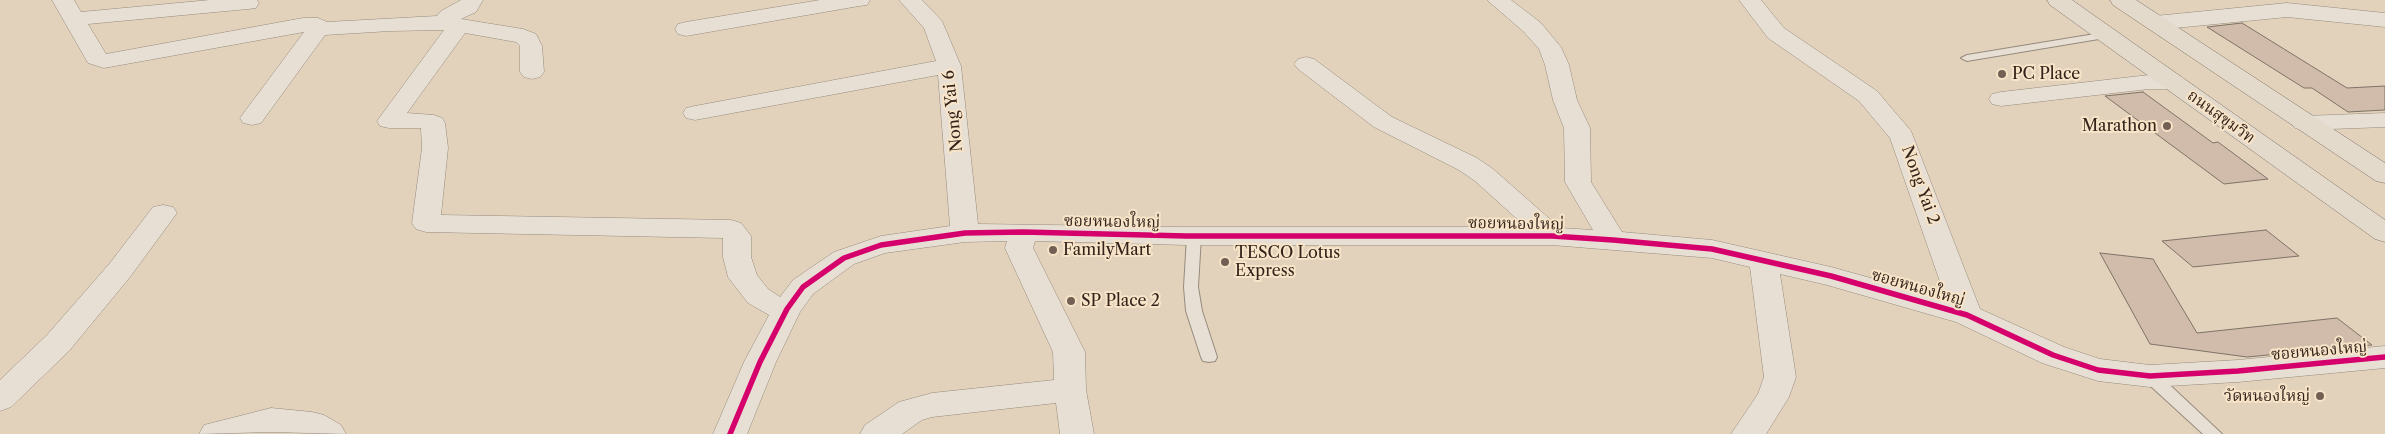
<!DOCTYPE html>
<meta charset="utf-8">
<style>
body{margin:0}
canvas{display:block;background:#e3d2bb}
</style>
<canvas width="2385" height="434"></canvas>
<script>
const context = document.querySelector('canvas').getContext('2d');
context.lineJoin = 'round';
function paint(path, color) { context.fillStyle = color; context.fill(path, 'evenodd'); }
const poly = rows => new Path2D(rows.map(r => 'M' + r).join(''));
function trace(path, color, width, dash) { context.strokeStyle = color; context.lineWidth = width; context.lineCap = dash ? 'butt' : 'round'; context.setLineDash(dash || []); context.stroke(path); }
function drawText(font, color, halo, rows, align = 'center') {
  context.font = font + ' "Libre Caslon Text","Noto Serif Thai",serif'; context.lineWidth = 4; context.setLineDash([]); context.textBaseline = 'middle'; context.strokeStyle = halo; context.fillStyle = color; for (const [text, x, y, turn = 0] of rows) {
    context.save(); context.translate(x, y); context.rotate((+turn || 0) * Math.PI / 180); context.textAlign = isNaN(turn) ? turn : align; if (halo) context.strokeText(text, 0, 0); context.fillText(text, 0, 0); context.restore();
  }
}
const building = poly([
 [2242,23,2347,88,2385,86,2385,110,2348,112,2312,88,2304,88,2207,27,2242,23],
 [2143,92,2213,143,2218,142,2268,179,2224,184,2105,96,2143,92],
 [2266,230,2299,256,2193,267,2162,241,2266,230],
 [2100,253,2153,259,2197,333,2337,318,2372,345,2247,357,2150,344,2100,253]
]);
paint(building, '#d1bbaa');
trace(building, '#7e7367', 1);
const service = poly([
 [2107,32,2111,33,2111,37,1967,61,1961,58,1967,55,2107,32],
 [1194,232,1201,236,1198,287,1202,311,1217,357,1215,361,1209,362,1203,361,1201,357,1186,311,1184,287,1187,236,1194,232],
 [2150,370,2156,372,2222,434,2203,434,2144,380,2142,376,2144,372,2150,370]
]);
const minor = poly([
 [52,0,74,0,81,12,210,0,257,0,259,3,256,8,248,9,88,24,106,54,303,18,318,18,327,22,437,16,441,11,461,0,483,0,476,12,461,19,523,29,536,34,542,46,544,72,540,77,532,79,524,77,520,72,520,46,516,42,465,33,407,113,434,115,442,118,445,123,448,148,441,215,731,220,741,223,751,236,751,257,757,275,768,289,780,297,793,280,834,252,881,236,950,226,938,75,695,120,686,118,683,113,686,108,695,106,936,61,924,28,899,0,922,0,942,21,961,66,978,224,1186,227,1526,227,1475,181,1459,170,1374,127,1298,69,1294,64,1298,59,1306,57,1314,59,1392,117,1477,158,1493,169,1560,228,1593,230,1565,182,1564,128,1553,100,1545,65,1539,49,1524,32,1487,0,1511,0,1540,22,1561,47,1569,65,1577,100,1590,128,1591,182,1622,232,1712,240,1831,267,1946,299,1890,138,1859,101,1768,38,1739,0,1761,0,1784,28,1877,91,1911,131,1980,309,2064,347,2100,359,2150,365,2238,360,2385,346,2385,368,2238,382,2150,387,2098,381,2042,363,1956,322,1827,285,1780,274,1796,377,1789,397,1766,434,1731,434,1758,394,1764,377,1750,267,1712,258,1552,245,1186,245,1035,241,1033,248,1085,352,1086,390,1094,434,1060,434,1056,403,932,417,922,420,902,434,860,434,865,425,899,402,932,393,1054,380,1053,352,1005,248,1007,241,965,242,885,253,854,264,813,294,800,312,776,362,747,434,713,434,744,362,769,315,748,303,728,277,723,257,723,238,426,232,416,229,412,223,422,148,421,128,389,128,380,126,377,121,444,30,390,31,325,35,261,123,252,125,243,123,240,118,304,32,104,68,88,63,52,0],
 [820,0,870,0,867,5,859,6,686,36,678,34,675,29,678,24,686,22,820,0],
 [2287,3,2385,13,2385,27,2287,17,2155,30,2147,28,2144,23,2147,18,2155,16,2287,3],
 [2149,75,2174,75,2182,77,2186,82,2182,87,2174,89,2149,89,2001,106,1992,104,1989,99,1992,94,2001,92,2149,75],
 [2385,113,2385,127,2304,130,2295,128,2292,123,2295,118,2304,116,2385,113],
 [163,205,173,207,177,213,130,277,69,351,11,407,0,411,0,380,47,335,110,263,153,207,163,205],
 [271,408,312,412,324,415,341,425,346,434,271,432,199,434,204,425,271,408]
]);
const trunk = poly([
 [2047,0,2072,0,2385,220,2385,242,2375,239,2050,5,2047,0],
 [2110,0,2136,0,2385,163,2385,183,2376,181,2113,5,2110,0]
]);
trace(service, '#968b7d', 2);
trace(minor, '#968b7d', 1);
trace(trunk, '#7e7367', 1);
paint(service, '#e7dfd4');
paint(minor, '#e7dfd4');
paint(trunk, '#e3dacc');
trace(poly([
 [730,434,760,362,787,309,803,287,844,258,881,245,965,233,1023,232,1186,236,1552,236,1613,240,1712,249,1831,276,1967,315,2053,355,2098,370,2150,376,2238,371,2385,357]
]), '#d6006c', 5.5);
for (const [x, y, r, color] of [
 [2002,74,5,"#716053"],
 [2167,126,5,"#716053"],
 [1053,250,5,"#716053"],
 [1225,262,5,"#716053"],
 [1071,301,5,"#716053"],
 [2320,396,5,"#716053"]
]) { const dot = new Path2D(); dot.arc(x, y, r, 0, 2 * Math.PI); context.fillStyle = color; context.fill(dot); trace(dot, '#f8e4c8', 2); }
drawText('16px', '#33231b', '#f8e4c8', [
 ["PC Place",2012,74],
 ["Marathon",2157,126,"right"],
 ["FamilyMart",1063,250],
 ["TESCO Lotus",1235,253],
 ["Express",1235,271],
 ["SP Place 2",1081,301],
 ["วัดหนองใหญ่",2310,396,"right"]
], 'left');
drawText('16px', '#33231b', '#f8e4c8', [
 ["Nong Yai 6",953,111,-96],
 ["ถนนสุขุมวิท",2221,117,36],
 ["Nong Yai 2",1920,185,70],
 ["ซอยหนองใหญ่",1112,222,1],
 ["ซอยหนองใหญ่",1516,224,1],
 ["ซอยหนองใหญ่",1918,288,16],
 ["ซอยหนองใหญ่",2319,351,-5]
]);
</script>
